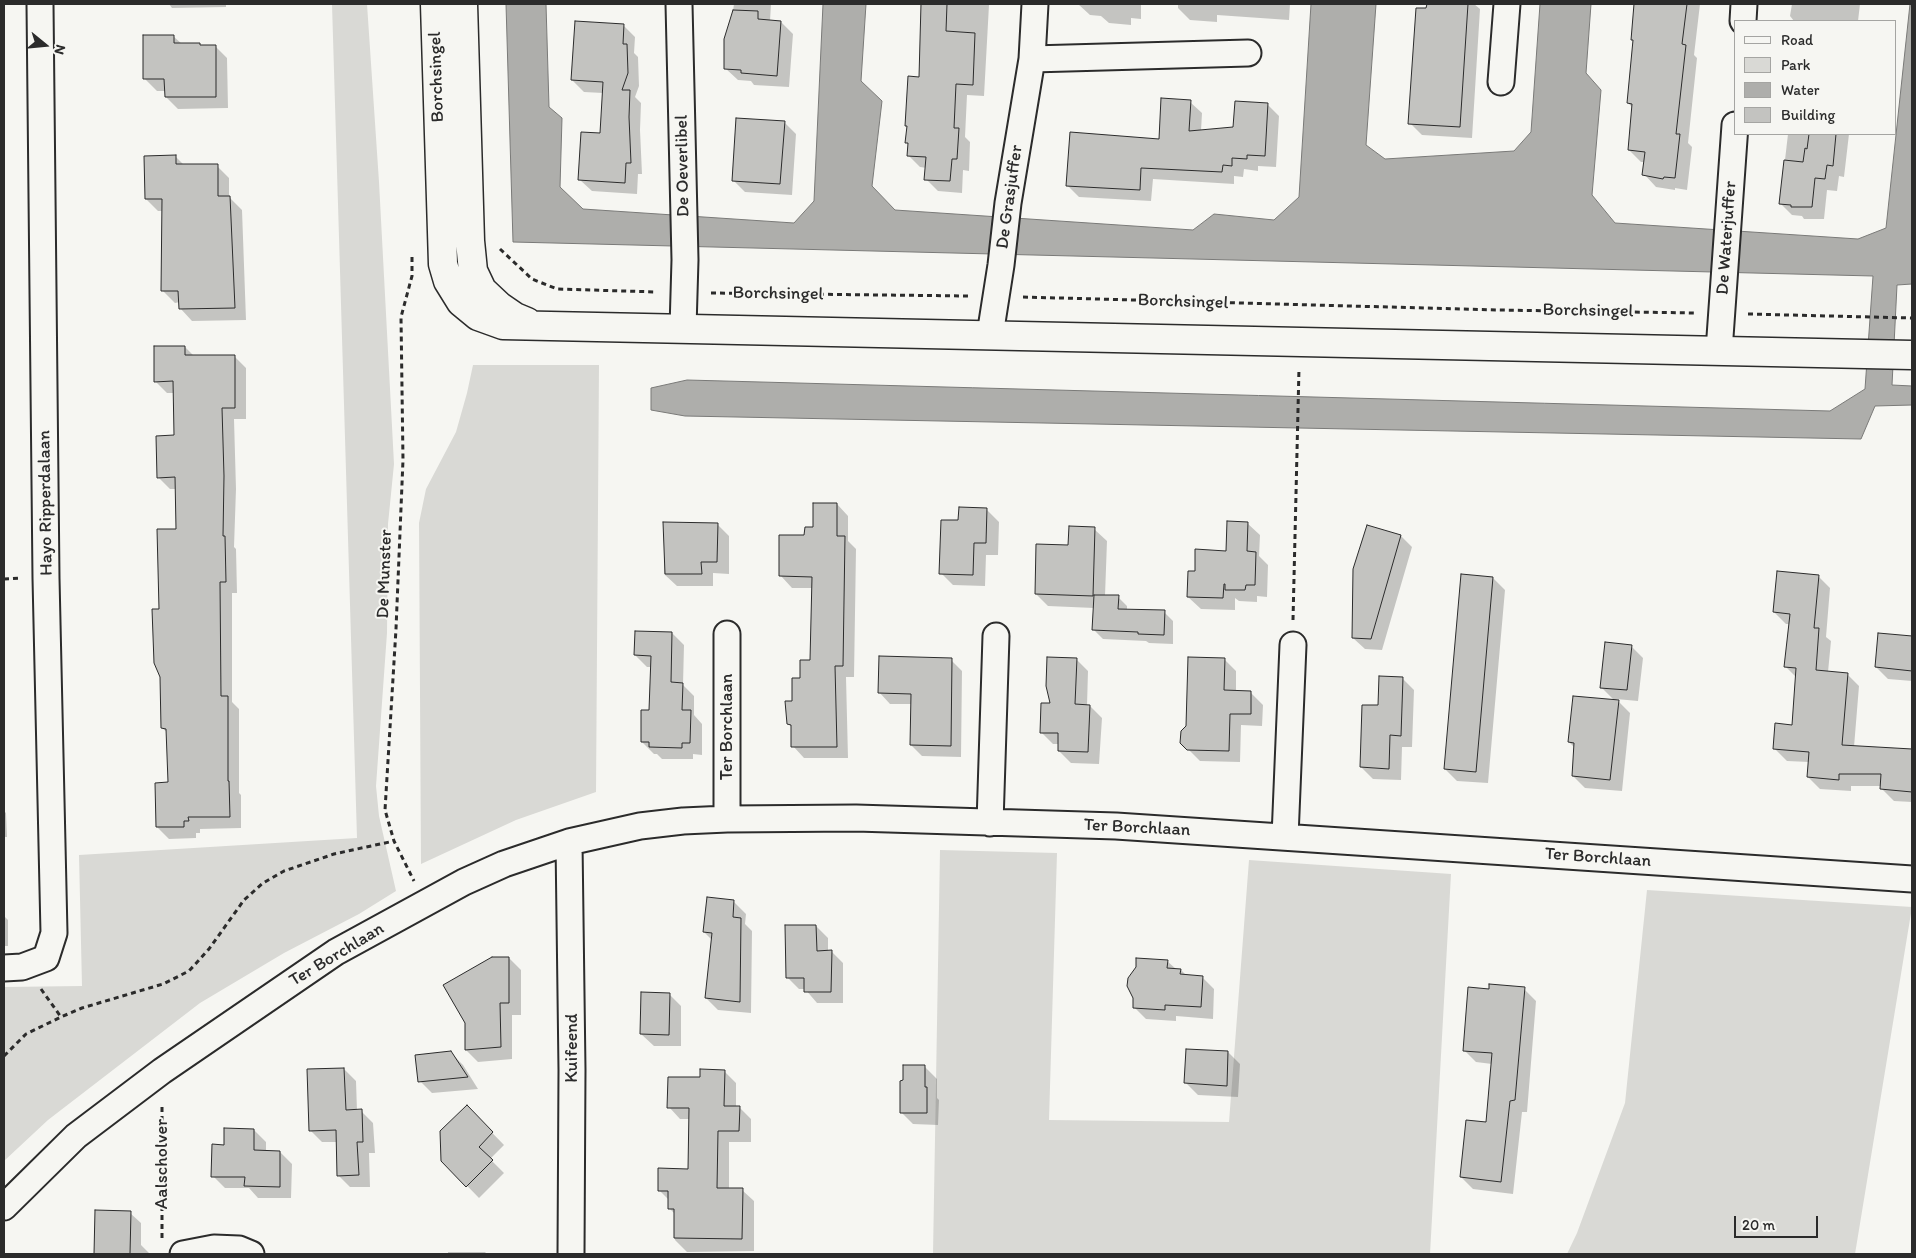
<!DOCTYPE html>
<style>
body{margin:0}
#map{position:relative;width:1916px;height:1258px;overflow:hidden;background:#f6f6f2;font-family:Itim,sans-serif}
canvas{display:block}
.frame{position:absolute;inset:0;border:5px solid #2b2b2b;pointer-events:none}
.legend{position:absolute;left:1734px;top:20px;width:162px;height:115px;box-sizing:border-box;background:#f6f6f2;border:1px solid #a5a5a2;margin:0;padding:6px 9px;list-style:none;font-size:15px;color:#2b2b2b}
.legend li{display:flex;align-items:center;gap:10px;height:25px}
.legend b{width:25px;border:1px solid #a5a5a2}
.north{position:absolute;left:20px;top:20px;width:50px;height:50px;-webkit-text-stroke:4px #f6f6f2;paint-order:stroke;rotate:107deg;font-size:14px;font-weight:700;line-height:20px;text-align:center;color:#2b2b2b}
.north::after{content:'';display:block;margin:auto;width:18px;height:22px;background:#2b2b2b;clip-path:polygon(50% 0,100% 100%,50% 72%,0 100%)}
.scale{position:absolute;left:1734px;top:1216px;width:84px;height:22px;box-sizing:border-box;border:2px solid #2b2b2b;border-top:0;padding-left:6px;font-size:15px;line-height:18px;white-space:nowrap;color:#2b2b2b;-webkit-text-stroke:4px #f6f6f2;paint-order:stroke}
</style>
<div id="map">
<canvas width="1916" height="1258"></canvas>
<div class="frame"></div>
<ul class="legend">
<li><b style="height:6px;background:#f6f6f2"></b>Road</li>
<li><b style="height:14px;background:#d9d9d5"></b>Park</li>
<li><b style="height:14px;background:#aeaeab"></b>Water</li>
<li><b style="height:14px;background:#c3c3c0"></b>Building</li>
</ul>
<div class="north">N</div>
<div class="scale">20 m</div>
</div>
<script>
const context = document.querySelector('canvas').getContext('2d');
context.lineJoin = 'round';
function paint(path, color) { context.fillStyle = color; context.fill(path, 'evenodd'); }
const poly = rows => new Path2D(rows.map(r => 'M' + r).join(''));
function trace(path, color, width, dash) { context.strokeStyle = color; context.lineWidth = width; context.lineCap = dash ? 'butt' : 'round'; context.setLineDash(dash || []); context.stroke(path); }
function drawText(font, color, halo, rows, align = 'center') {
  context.font = font + ' Itim,sans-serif'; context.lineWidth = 4; context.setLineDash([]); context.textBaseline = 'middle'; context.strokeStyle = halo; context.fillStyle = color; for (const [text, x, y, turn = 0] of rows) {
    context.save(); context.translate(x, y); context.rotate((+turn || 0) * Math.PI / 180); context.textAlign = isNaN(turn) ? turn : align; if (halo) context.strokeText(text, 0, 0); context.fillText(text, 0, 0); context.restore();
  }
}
paint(poly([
 [332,4,367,4,379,182,394,464,388,524,387,633,376,786,379,816,396,891,359,914,284,953,200,1003,48,1120,4,1161,4,987,82,986,79,855,357,838],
 [473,365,599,365,596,792,516,820,421,864,419,523,426,489,456,432,467,393],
 [940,850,1057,853,1049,1120,1229,1122,1249,860,1451,874,1430,1254,933,1254],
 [1647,890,1912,907,1855,1254,1567,1254,1577,1233,1625,1103]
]), '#d9d9d5');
const water = poly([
 [506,4,546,4,549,107,562,118,560,187,583,209,794,223,814,201,823,4,866,4,861,81,882,101,872,186,895,210,1193,230,1214,214,1274,220,1299,197,1311,4,1376,4,1366,145,1385,159,1514,151,1531,132,1540,4,1591,4,1586,73,1601,90,1592,195,1615,223,1858,239,1886,228,1910,4,1912,4,1912,284,1897,285,1892,385,1912,386,1912,405,1875,406,1861,439,685,416,651,410,651,388,687,380,1830,411,1865,389,1873,276,513,242,506,4]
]);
paint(water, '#aeaeab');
trace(water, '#7a7a78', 1);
paint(poly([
 [169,4,226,4,226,7,172,8],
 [734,4,771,4,770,21,781,22,793,34,789,87,754,85,751,81,738,80,725,68],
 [923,4,990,4,989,5,984,96,967,95,965,137,970,142,969,171,963,170,962,193,938,191,926,179,927,168,920,167,908,155,909,145,906,142,920,78],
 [1078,4,1141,4,1141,19,1131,18,1131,25,1109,23,1101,16,1090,15],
 [1178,4,1290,4,1289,20,1217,15,1217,22,1190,20,1178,8],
 [1428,4,1474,4,1480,9,1472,138,1422,135,1410,123],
 [1636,4,1700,4,1694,55,1697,58,1688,143,1692,147,1687,190,1675,188,1675,190,1656,187,1644,174,1645,162,1641,162,1629,150,1633,108,1628,103,1634,42,1632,39],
 [1792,4,1860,4,1858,21,1794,21,1790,16],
 [623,25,635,37,634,53,638,57,639,86,635,97,641,103,640,130,642,174,638,174,637,194,592,191,580,180,601,134,603,93,584,92,572,80],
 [173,36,182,44,215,46,227,58,228,108,178,109,166,97,166,91,157,91,145,79],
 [1190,102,1202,113,1201,131,1234,128,1267,104,1279,116,1276,167,1258,166,1258,171,1244,169,1243,177,1234,176,1234,184,1153,179,1151,201,1079,197,1067,185,1160,140],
 [784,122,796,134,792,195,745,192,733,180],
 [1788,134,1849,134,1844,177,1839,176,1837,191,1827,190,1824,219,1804,219,1802,216,1792,215,1780,203],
 [175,156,184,165,217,166,229,178,229,197,242,210,246,320,192,321,180,308,180,302,175,303,163,291,163,211,158,211,146,199],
 [185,347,194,356,234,356,246,368,246,419,234,419,236,489,234,547,236,549,237,593,232,593,232,702,239,709,239,793,241,795,241,828,200,829,200,833,196,833,196,838,169,839,157,827,169,784,168,733,162,728,161,610,177,530,176,489,170,489,158,477,175,437,175,393,167,393,155,381],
 [837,504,848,516,848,541,856,549,854,677,846,677,848,758,804,758,793,746,792,728,789,724,802,680,811,662,813,588,792,588,781,576,806,537],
 [987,510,999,522,998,555,986,555,985,586,953,585,941,573,959,521],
 [1247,523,1260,535,1259,556,1268,565,1267,597,1257,596,1257,602,1239,601,1235,598,1235,610,1201,609,1188,597,1196,572,1227,552],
 [665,524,717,524,729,536,729,574,713,573,713,586,677,586,664,574],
 [1367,526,1401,536,1412,547,1382,650,1365,649,1353,638],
 [1094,529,1107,541,1105,596,1118,597,1127,606,1127,611,1164,612,1173,621,1173,644,1149,643,1146,641,1103,639,1094,630,1094,608,1048,606,1036,594,1069,547],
 [1818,576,1830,588,1826,637,1831,641,1828,672,1847,674,1859,686,1854,747,1912,750,1912,802,1894,801,1882,789,1882,786,1851,786,1851,791,1820,789,1808,777,1809,762,1787,761,1775,749,1793,726,1797,678,1786,667,1790,624,1786,624,1774,612],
 [1493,578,1505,590,1488,783,1457,781,1445,769],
 [672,633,684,645,683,685,694,696,694,715,702,724,702,755,693,754,693,759,662,759,657,754,654,754,642,742,651,711,652,667,647,667,635,655],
 [1905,637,1912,644,1912,681,1888,679,1876,667],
 [1631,646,1643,658,1638,701,1616,699,1630,713,1622,791,1585,788,1573,776,1575,748,1569,742,1615,701,1601,687],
 [1076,659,1088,671,1087,706,1090,706,1102,718,1099,764,1071,763,1059,751,1059,744,1053,744,1041,732,1051,705],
 [1224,659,1236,671,1236,692,1251,693,1263,705,1262,726,1241,725,1240,762,1200,761,1181,742,1187,726],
 [951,660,962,671,961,757,922,756,911,745,912,704,890,704,879,692],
 [1402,678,1414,690,1412,747,1402,747,1401,780,1373,779,1361,767,1380,707],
 [4,708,5,709,5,733,4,733],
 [4,811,6,813,7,837,4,837],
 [734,902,746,914,745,924,752,931,751,1013,718,1010,706,998,712,940,704,932],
 [4,916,8,920,8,946,4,946],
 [816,926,828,938,828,951,831,951,843,963,843,1003,817,1003,805,989,799,989,787,977],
 [509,958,521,970,521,1015,512,1015,512,1059,478,1062,466,1050],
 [1167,961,1176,969,1181,970,1187,976,1202,977,1214,989,1213,1019,1176,1016,1176,1021,1146,1019,1134,1007],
 [1524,989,1536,1001,1527,1112,1522,1112,1513,1194,1473,1189,1461,1177,1487,1123,1492,1064,1476,1062,1464,1050,1490,990],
 [669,994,681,1006,681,1046,654,1046,641,1034],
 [450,1052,463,1065,478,1089,432,1093,420,1081],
 [1228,1052,1240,1064,1238,1097,1198,1095,1186,1083],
 [925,1067,937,1079,937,1098,939,1100,938,1125,913,1124,901,1112],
 [344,1069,356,1081,357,1111,361,1111,373,1123,375,1153,369,1153,370,1187,350,1187,338,1175,337,1142,322,1142,310,1130],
 [724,1071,736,1083,736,1107,739,1107,751,1119,751,1142,729,1142,729,1190,742,1190,754,1201,754,1251,687,1252,675,1240,675,1214,669,1208,670,1201,659,1190,690,1170,690,1119,680,1119,669,1107,701,1078],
 [467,1107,504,1145,490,1159,504,1173,479,1198,442,1160],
 [254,1130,266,1142,266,1152,280,1152,292,1164,291,1198,258,1198,249,1188,225,1188,213,1176,225,1146],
 [96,1212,130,1213,141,1223,141,1245,150,1254,95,1254],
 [448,1252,485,1252,487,1254,448,1254]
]), '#0003');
const building = poly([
 [921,4,947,4,946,31,975,33,973,85,956,84,954,128,959,128,957,159,952,159,950,181,924,180,926,157,907,156,908,143,905,143,907,126,905,126,908,76,919,77,921,4],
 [1427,4,1468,4,1460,127,1408,124,1416,8,1426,8,1427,4],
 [1634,4,1687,4,1682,44,1686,45,1676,134,1680,134,1675,178,1664,177,1663,179,1642,175,1645,152,1628,150,1632,104,1627,103,1633,40,1631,40,1634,4],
 [733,10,758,11,758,19,781,21,777,76,741,73,741,70,724,69,724,39,733,10],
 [575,21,624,24,623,44,627,44,628,73,622,90,630,90,629,117,631,163,626,163,625,183,578,180,581,132,600,133,603,82,571,80,575,21],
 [143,35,174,35,174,43,200,43,200,45,216,45,216,97,165,97,164,79,143,79,143,35],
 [1161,98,1191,100,1189,131,1233,127,1235,101,1268,103,1265,156,1247,155,1247,159,1232,158,1232,166,1223,165,1222,172,1141,168,1140,190,1066,186,1070,132,1159,139,1161,98],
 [736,118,785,121,780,184,732,181,736,118],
 [1809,134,1836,134,1833,166,1827,165,1825,179,1815,178,1812,207,1791,207,1791,205,1779,204,1784,160,1803,162,1805,148,1807,149,1809,134],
 [176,155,176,164,218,164,218,196,230,196,235,308,179,309,178,291,161,291,162,199,145,199,144,156,176,155],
 [154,346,185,346,185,355,235,355,235,408,222,408,224,476,223,536,225,536,226,582,220,582,221,696,228,696,228,781,229,781,230,817,188,817,189,821,184,821,184,827,156,827,155,783,168,782,166,729,161,728,160,677,154,663,152,609,159,609,157,529,176,529,175,477,157,478,156,436,174,435,173,381,154,382,154,346],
 [813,503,837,503,837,536,845,536,843,666,835,666,837,747,791,747,791,725,787,724,785,701,792,701,792,678,800,678,800,660,810,660,812,577,779,576,779,535,804,535,805,527,813,527,813,503],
 [959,507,987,508,986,543,974,543,973,575,939,574,941,520,958,520,959,507],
 [1227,521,1248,522,1247,551,1256,552,1255,585,1246,585,1245,590,1225,590,1225,584,1224,584,1223,598,1187,597,1188,571,1195,571,1195,549,1226,551,1227,521],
 [663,522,718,523,717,562,701,562,702,574,665,574,663,522],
 [1367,525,1401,535,1371,639,1352,638,1353,569,1367,525],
 [1069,526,1095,527,1093,596,1035,594,1036,544,1068,545,1069,526],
 [1777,571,1819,575,1814,628,1819,628,1816,670,1848,673,1842,745,1912,749,1912,792,1880,789,1881,774,1839,774,1839,780,1807,777,1809,752,1773,749,1775,723,1792,725,1796,668,1784,667,1790,614,1773,612,1777,571],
 [1461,574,1493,577,1476,772,1444,769,1461,574],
 [1094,595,1119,595,1118,609,1165,610,1164,635,1138,634,1138,632,1092,630,1094,595],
 [635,631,672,632,671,682,683,683,682,710,691,710,690,743,682,743,682,748,649,747,649,742,641,742,641,710,649,710,651,656,634,655,635,631],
 [1878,633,1912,636,1912,671,1875,667,1878,633],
 [1605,642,1632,645,1627,690,1600,688,1605,642],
 [879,656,952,658,951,746,910,745,911,694,878,693,879,656],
 [1047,657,1077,658,1075,704,1090,705,1088,752,1058,751,1058,733,1040,733,1041,703,1050,703,1046,686,1047,657],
 [1188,657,1225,658,1224,690,1251,691,1251,714,1230,714,1229,751,1187,750,1180,743,1181,731,1186,726,1188,657],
 [1379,676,1403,677,1401,736,1390,735,1389,769,1360,767,1362,705,1378,705,1379,676],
 [1573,696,1619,700,1610,780,1572,776,1574,743,1568,742,1573,696],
 [707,897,734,900,733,917,741,918,740,1002,705,998,712,933,703,932,707,897],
 [785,925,816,925,817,951,832,950,831,992,804,992,804,978,786,978,785,925],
 [492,957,509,957,509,1003,500,1003,501,1047,465,1050,465,1023,443,985,492,957],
 [1136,958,1168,960,1167,968,1181,969,1180,974,1203,976,1201,1007,1165,1005,1165,1010,1133,1008,1133,998,1127,986,1128,978,1136,967,1136,958],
 [1489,984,1525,987,1515,1100,1510,1101,1501,1182,1460,1177,1466,1120,1486,1122,1492,1053,1463,1051,1468,987,1489,989,1489,984],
 [641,992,670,993,669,1035,640,1034,641,992],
 [1186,1049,1228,1051,1227,1086,1184,1083,1186,1049],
 [451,1051,468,1077,418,1082,415,1055,451,1051],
 [903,1065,925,1065,925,1087,927,1087,927,1113,900,1113,900,1081,903,1080,903,1065],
 [344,1068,346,1110,362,1109,363,1142,357,1142,359,1175,337,1176,336,1130,309,1131,307,1069,344,1068],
 [700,1069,725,1070,724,1106,740,1106,739,1131,718,1131,717,1188,743,1188,742,1239,674,1238,674,1209,668,1209,668,1191,658,1191,658,1168,688,1169,689,1108,667,1108,668,1077,700,1077,700,1069],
 [467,1105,493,1132,479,1147,493,1160,466,1187,441,1161,440,1131,467,1105],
 [224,1128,254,1129,254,1150,280,1151,280,1187,244,1186,245,1177,211,1177,212,1144,224,1145,224,1128],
 [95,1210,131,1211,130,1254,94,1254,95,1210]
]);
paint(building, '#c3c3c0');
trace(building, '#2b2b2b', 1);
const minor = poly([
 [679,4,685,260,683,328],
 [1743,21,1744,4],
 [1032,59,1248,53],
 [1501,82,1507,4],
 [990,335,1001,265,1008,203,1032,59,1035,4],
 [1719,351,1735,125],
 [727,634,727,819],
 [990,823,996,636],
 [1285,837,1293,645],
 [569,842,572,1070,571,1254],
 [4,968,22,967,46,958,54,933,46,578,40,4],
 [4,1207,76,1136,162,1071,336,952,464,882,504,864,569,842,640,826,683,821,727,819,856,818,1116,826,1912,879],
 [183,1254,214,1248,239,1249,251,1254]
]);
const secondary = poly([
 [435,4,443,264,448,281,461,302,478,316,503,325,1912,355],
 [463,4,470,241,473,271,482,290,499,306,515,317,527,322]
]);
trace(minor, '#2b2b2b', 29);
trace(secondary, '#2b2b2b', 31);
trace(poly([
 [500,249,532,279,557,289,657,292],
 [412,257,412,276,401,317,403,460,396,629,385,810,394,841,414,881],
 [711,293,969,296],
 [1023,297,1497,310,1697,313],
 [1748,314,1912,318],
 [4,579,21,578],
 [1293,620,1299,368],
 [41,989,61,1017],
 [4,1056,26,1034,61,1017,82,1008,163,984,189,971,209,949,244,900,263,883,284,871,334,854,394,841],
 [162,1238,162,1104]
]), '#2b2b2b', 3, [5, 4]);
trace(minor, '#f6f6f2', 25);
trace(secondary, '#f6f6f2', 28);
drawText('18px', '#2b2b2b', '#f6f6f2', [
 ["Borchsingel",437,77,-92],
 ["De Oeverlibel",683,166,-91],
 ["De Grasjuffer",1010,197,-82],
 ["De Waterjuffer",1727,238,-86],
 ["Borchsingel",778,294,1],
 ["Borchsingel",1183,302,2],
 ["Borchsingel",1588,311,1],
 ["Hayo Ripperdalaan",46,503,-91],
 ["De Munster",385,574,-88],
 ["Ter Borchlaan",727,727,-90],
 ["Ter Borchlaan",1137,828,3],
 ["Ter Borchlaan",1598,858,4],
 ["Ter Borchlaan",337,955,-31],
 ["Kuifeend",572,1048,-90],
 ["Aalscholver",162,1164,-90]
]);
</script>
